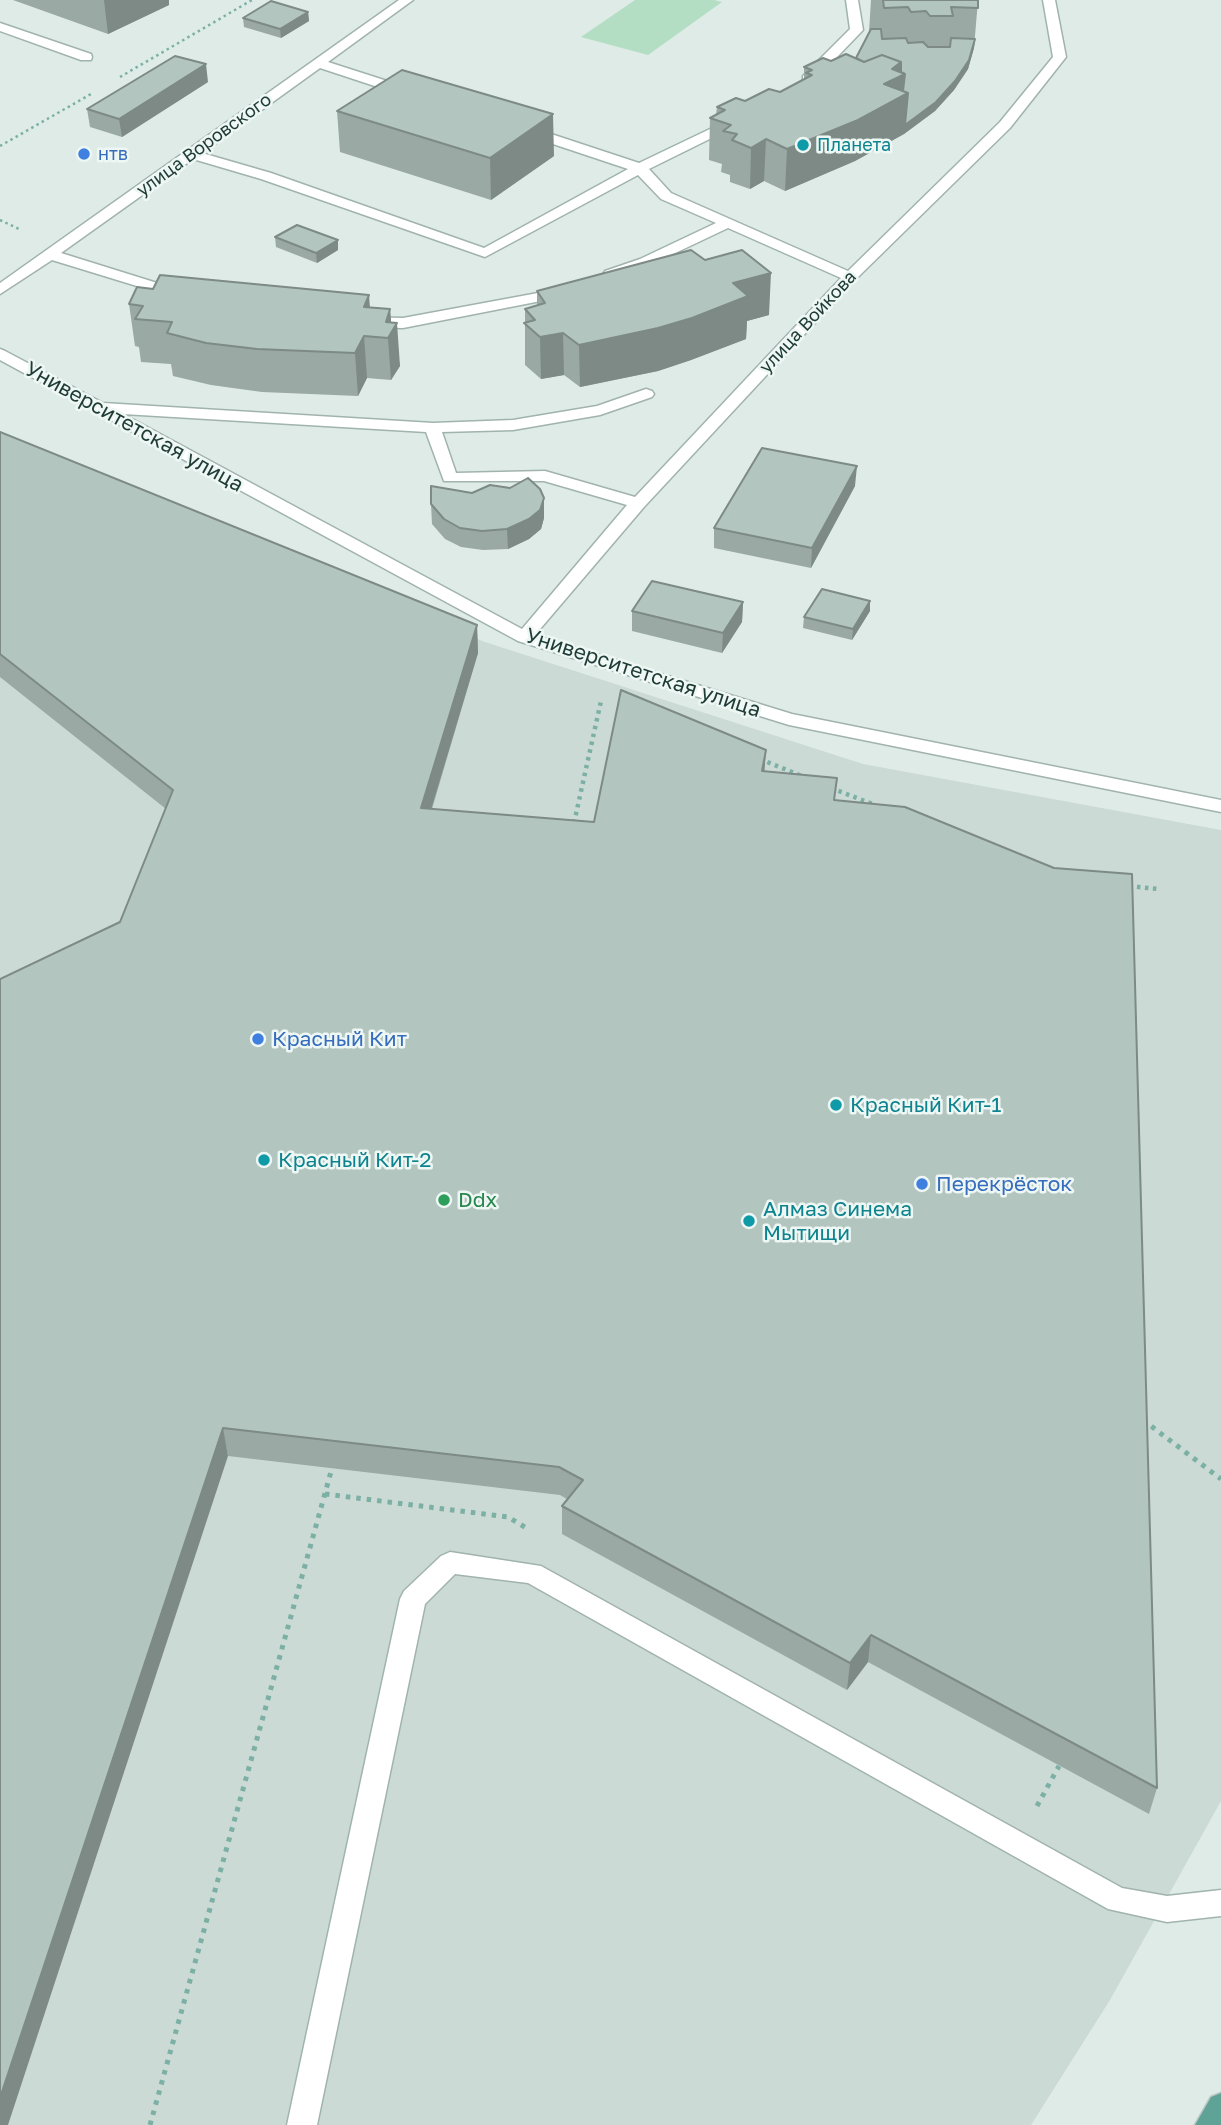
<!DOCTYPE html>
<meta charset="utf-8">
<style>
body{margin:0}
canvas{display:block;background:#deebe6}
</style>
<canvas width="1221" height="2125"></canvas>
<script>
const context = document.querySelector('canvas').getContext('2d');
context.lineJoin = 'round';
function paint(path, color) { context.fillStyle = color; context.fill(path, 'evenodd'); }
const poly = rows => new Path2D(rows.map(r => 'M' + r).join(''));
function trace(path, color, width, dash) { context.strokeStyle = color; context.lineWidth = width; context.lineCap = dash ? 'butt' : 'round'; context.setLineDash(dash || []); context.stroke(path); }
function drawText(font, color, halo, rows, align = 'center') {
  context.font = font + ' "Golos Text",sans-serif'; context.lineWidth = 5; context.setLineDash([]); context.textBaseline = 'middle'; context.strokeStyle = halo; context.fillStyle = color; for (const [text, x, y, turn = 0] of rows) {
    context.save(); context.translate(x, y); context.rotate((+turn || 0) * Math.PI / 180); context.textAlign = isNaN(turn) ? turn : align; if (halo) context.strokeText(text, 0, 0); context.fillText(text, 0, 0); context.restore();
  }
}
paint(poly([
 [0,447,485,642,863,764,1221,830,1221,1801,1110,2000,1031,2125,0,2125]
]), '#ccdad5');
paint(poly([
 [635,0,714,0,722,2,648,55,581,37]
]), '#b4dec3');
const minor = poly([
 [399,0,413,0,328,62,412,89,412,95,402,95,320,68,202,153,271,173,484,248,628,169,523,134,523,128,533,128,639,163,735,117,740,118,740,124,649,169,671,193,848,271,1000,122,1053,57,1043,0,1055,0,1066,57,1010,128,855,280,644,507,535,635,792,714,1221,800,1221,812,789,725,518,641,0,360,0,349,5,351,103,403,433,423,513,420,597,406,646,389,652,391,654,394,652,397,600,415,513,430,442,432,456,473,545,471,635,497,841,278,728,228,650,265,615,277,605,277,603,274,605,271,640,259,716,223,661,199,638,175,485,257,261,179,193,159,61,253,186,292,188,295,186,298,176,298,52,260,0,294,0,283,399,0],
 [123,414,426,432,444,481,544,481,627,505,522,629,123,414],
 [846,0,858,0,863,30,813,82,803,82,803,76,850,29,846,0],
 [0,23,91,54,92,57,91,60,81,60,0,31,0,23],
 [563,285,570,289,568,292,546,300,403,328,364,327,356,322,364,317,403,318,538,293,563,285],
 [450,1552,541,1566,1122,1888,1167,1896,1221,1890,1221,1916,1167,1922,1108,1909,528,1583,455,1574,425,1604,317,2125,287,2125,400,1599,404,1591,441,1556,450,1552]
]);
const major = poly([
 [1221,2093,1221,2125,1195,2125,1211,2097,1221,2093]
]);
trace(minor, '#a1b3ae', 3);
trace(major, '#c0c8c7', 3);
trace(poly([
 [120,77,252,0],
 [0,146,91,94],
 [0,220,19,229]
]), '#7cb0a4', 2.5, [2.5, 3.5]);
trace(poly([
 [760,759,804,777],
 [831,788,875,805],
 [574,823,601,701],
 [1129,886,1158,889]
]), '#7cb0a4', 4.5, [3.5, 4.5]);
trace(poly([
 [1143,1420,1221,1479],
 [325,1494,508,1517,528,1529],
 [1037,1806,1059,1766],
 [150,2125,332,1468]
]), '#7cb0a4', 5, [4.5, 6]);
paint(minor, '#fff');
paint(major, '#5fa397');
paint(poly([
 [13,0,169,0,169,5,108,34],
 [871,0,978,0,974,48,968,69,954,90,935,111,904,134,855,161,785,191,764,181,750,189,730,182,730,175,721,172,722,164,709,160,710,118,716,115,717,107,780,92,804,80,804,67,831,61,856,58,869,32],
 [308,12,309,21,281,38,244,27,243,18],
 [208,82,122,137,90,127,87,109],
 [337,111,554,156,491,200,340,152],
 [275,237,338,250,317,263,276,247],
 [537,291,769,315,747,321,746,339,691,360,658,371,580,387,564,375,541,379,525,365,525,309,537,305],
 [129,304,370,307,390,309,391,322,400,366,391,380,367,378,358,396,262,392,211,385,173,376,171,364,141,362,139,347,135,346],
 [0,432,477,625,478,653,432,809,594,822,765,771,835,800,1157,1788,1149,1814,868,1662,847,1690,562,1534,562,1506,567,1499,560,1495,228,1456,120,922,166,809,0,677],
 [855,486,811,568,714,548,714,528],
 [472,493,544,498,544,518,541,529,529,539,508,549,483,550,461,547,445,539,432,524,431,504],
 [743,602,742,622,722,653,632,631,632,611],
 [870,611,852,640,803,628,804,617]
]), '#9aa9a4');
paint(poly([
 [104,0,169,0,169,5,108,34],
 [308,12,309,21,281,38,280,29],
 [975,39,974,48,968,69,954,90,935,111,904,134,855,161,785,191,787,149,884,84,892,69,901,62],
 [206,64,208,82,122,137,119,119],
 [553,114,554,156,491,200,490,158],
 [766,139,764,181,750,189,751,148],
 [338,240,338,250,317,263,316,253],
 [771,273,769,315,747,321,746,339,691,360,658,371,580,387,579,345,733,283],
 [369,295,372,336,364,307],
 [390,309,392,332,397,323,400,366,391,380,388,338,386,322],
 [563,333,564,375,541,379,540,337],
 [364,336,367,378,358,396,355,353],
 [857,466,855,486,811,568,812,548],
 [544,498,544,518,541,529,529,539,508,549,507,529],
 [870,601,870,611,852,640,853,629],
 [743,602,742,622,722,653,723,633],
 [477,625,478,653,423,836,421,808],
 [766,750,764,778,762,771],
 [223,1428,228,1456,8,2125,0,2125,0,2098],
 [871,1635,868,1662,847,1690,850,1663]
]), '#7d8a86');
const building = poly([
 [883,0,978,0,978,8,951,7,953,16,930,16,926,11,911,12,908,7,884,8,883,0],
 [271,1,308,12,280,29,243,18,271,1],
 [871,29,881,29,882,39,906,38,908,43,923,42,928,47,950,47,951,38,975,39,969,60,955,81,936,102,905,125,908,93,903,91,905,74,901,72,901,62,882,55,864,62,856,58,871,29],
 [846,54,864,62,882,55,901,62,892,69,905,74,884,84,908,93,858,120,787,149,766,139,751,148,732,140,737,134,723,131,731,125,710,118,725,110,717,107,736,98,745,101,769,89,780,92,812,75,806,73,812,70,804,67,823,58,831,61,846,54],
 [175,56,206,64,119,119,87,109,175,56],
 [402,70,553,114,490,158,337,111,402,70],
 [297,225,338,240,316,253,275,237,297,225],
 [691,250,705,260,742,250,771,273,733,283,748,296,692,318,658,328,579,345,563,333,540,337,524,323,535,320,525,309,545,303,537,291,691,250],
 [160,275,369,295,364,307,390,309,386,322,397,323,388,338,364,336,355,353,257,349,206,343,167,333,172,322,135,319,143,306,129,304,137,287,153,289,160,275],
 [0,432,477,625,421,808,594,822,621,690,766,750,762,771,837,778,834,800,905,807,1054,868,1132,874,1157,1788,871,1635,850,1663,562,1506,583,1480,559,1467,223,1428,0,2098,0,979,120,922,173,790,0,654,0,432],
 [762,448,857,466,812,548,714,528,762,448],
 [528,478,540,489,544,498,540,510,529,519,507,529,482,531,460,528,444,519,431,504,431,486,472,493,490,485,510,488,528,478],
 [652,581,743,602,723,633,632,611,652,581],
 [822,589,870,601,853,629,804,617,822,589]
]);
paint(building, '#b3c5bf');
trace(building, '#7d8a86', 2);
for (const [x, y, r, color] of [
 [803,145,7,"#0f9aa8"],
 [84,154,7,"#3f7fe0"],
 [258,1039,7,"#3f7fe0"],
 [836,1105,7,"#0f9aa8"],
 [264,1160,7,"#0f9aa8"],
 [922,1184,7,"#3f7fe0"],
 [444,1200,7,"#2e9e5b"],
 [749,1221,7,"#0f9aa8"]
]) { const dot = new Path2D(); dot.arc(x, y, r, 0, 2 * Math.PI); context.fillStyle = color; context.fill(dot); trace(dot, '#eef7f3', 2.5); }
drawText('18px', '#1e3b36', '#eef7f3', [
 ["улица Воровского",204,145,-36],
 ["улица Войкова",808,322,-47]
]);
drawText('18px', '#0d838f', '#eef7f3', [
 ["Планета",817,145]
], 'left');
drawText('18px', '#366cbe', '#eef7f3', [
 ["нтв",98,154]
], 'left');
drawText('21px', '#1e3b36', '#eef7f3', [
 ["Университетская улица",134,427,29],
 ["Университетская улица",643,673,18]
]);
drawText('21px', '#366cbe', '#eef7f3', [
 ["Красный Кит",272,1039],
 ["Перекрёсток",936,1184]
], 'left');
drawText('21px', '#0d838f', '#eef7f3', [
 ["Красный Кит-1",850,1105],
 ["Красный Кит-2",278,1160],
 ["Алмаз Синема",763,1209],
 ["Мытищи",763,1233]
], 'left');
drawText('21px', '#27864d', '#eef7f3', [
 ["Ddx",458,1200]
], 'left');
</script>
